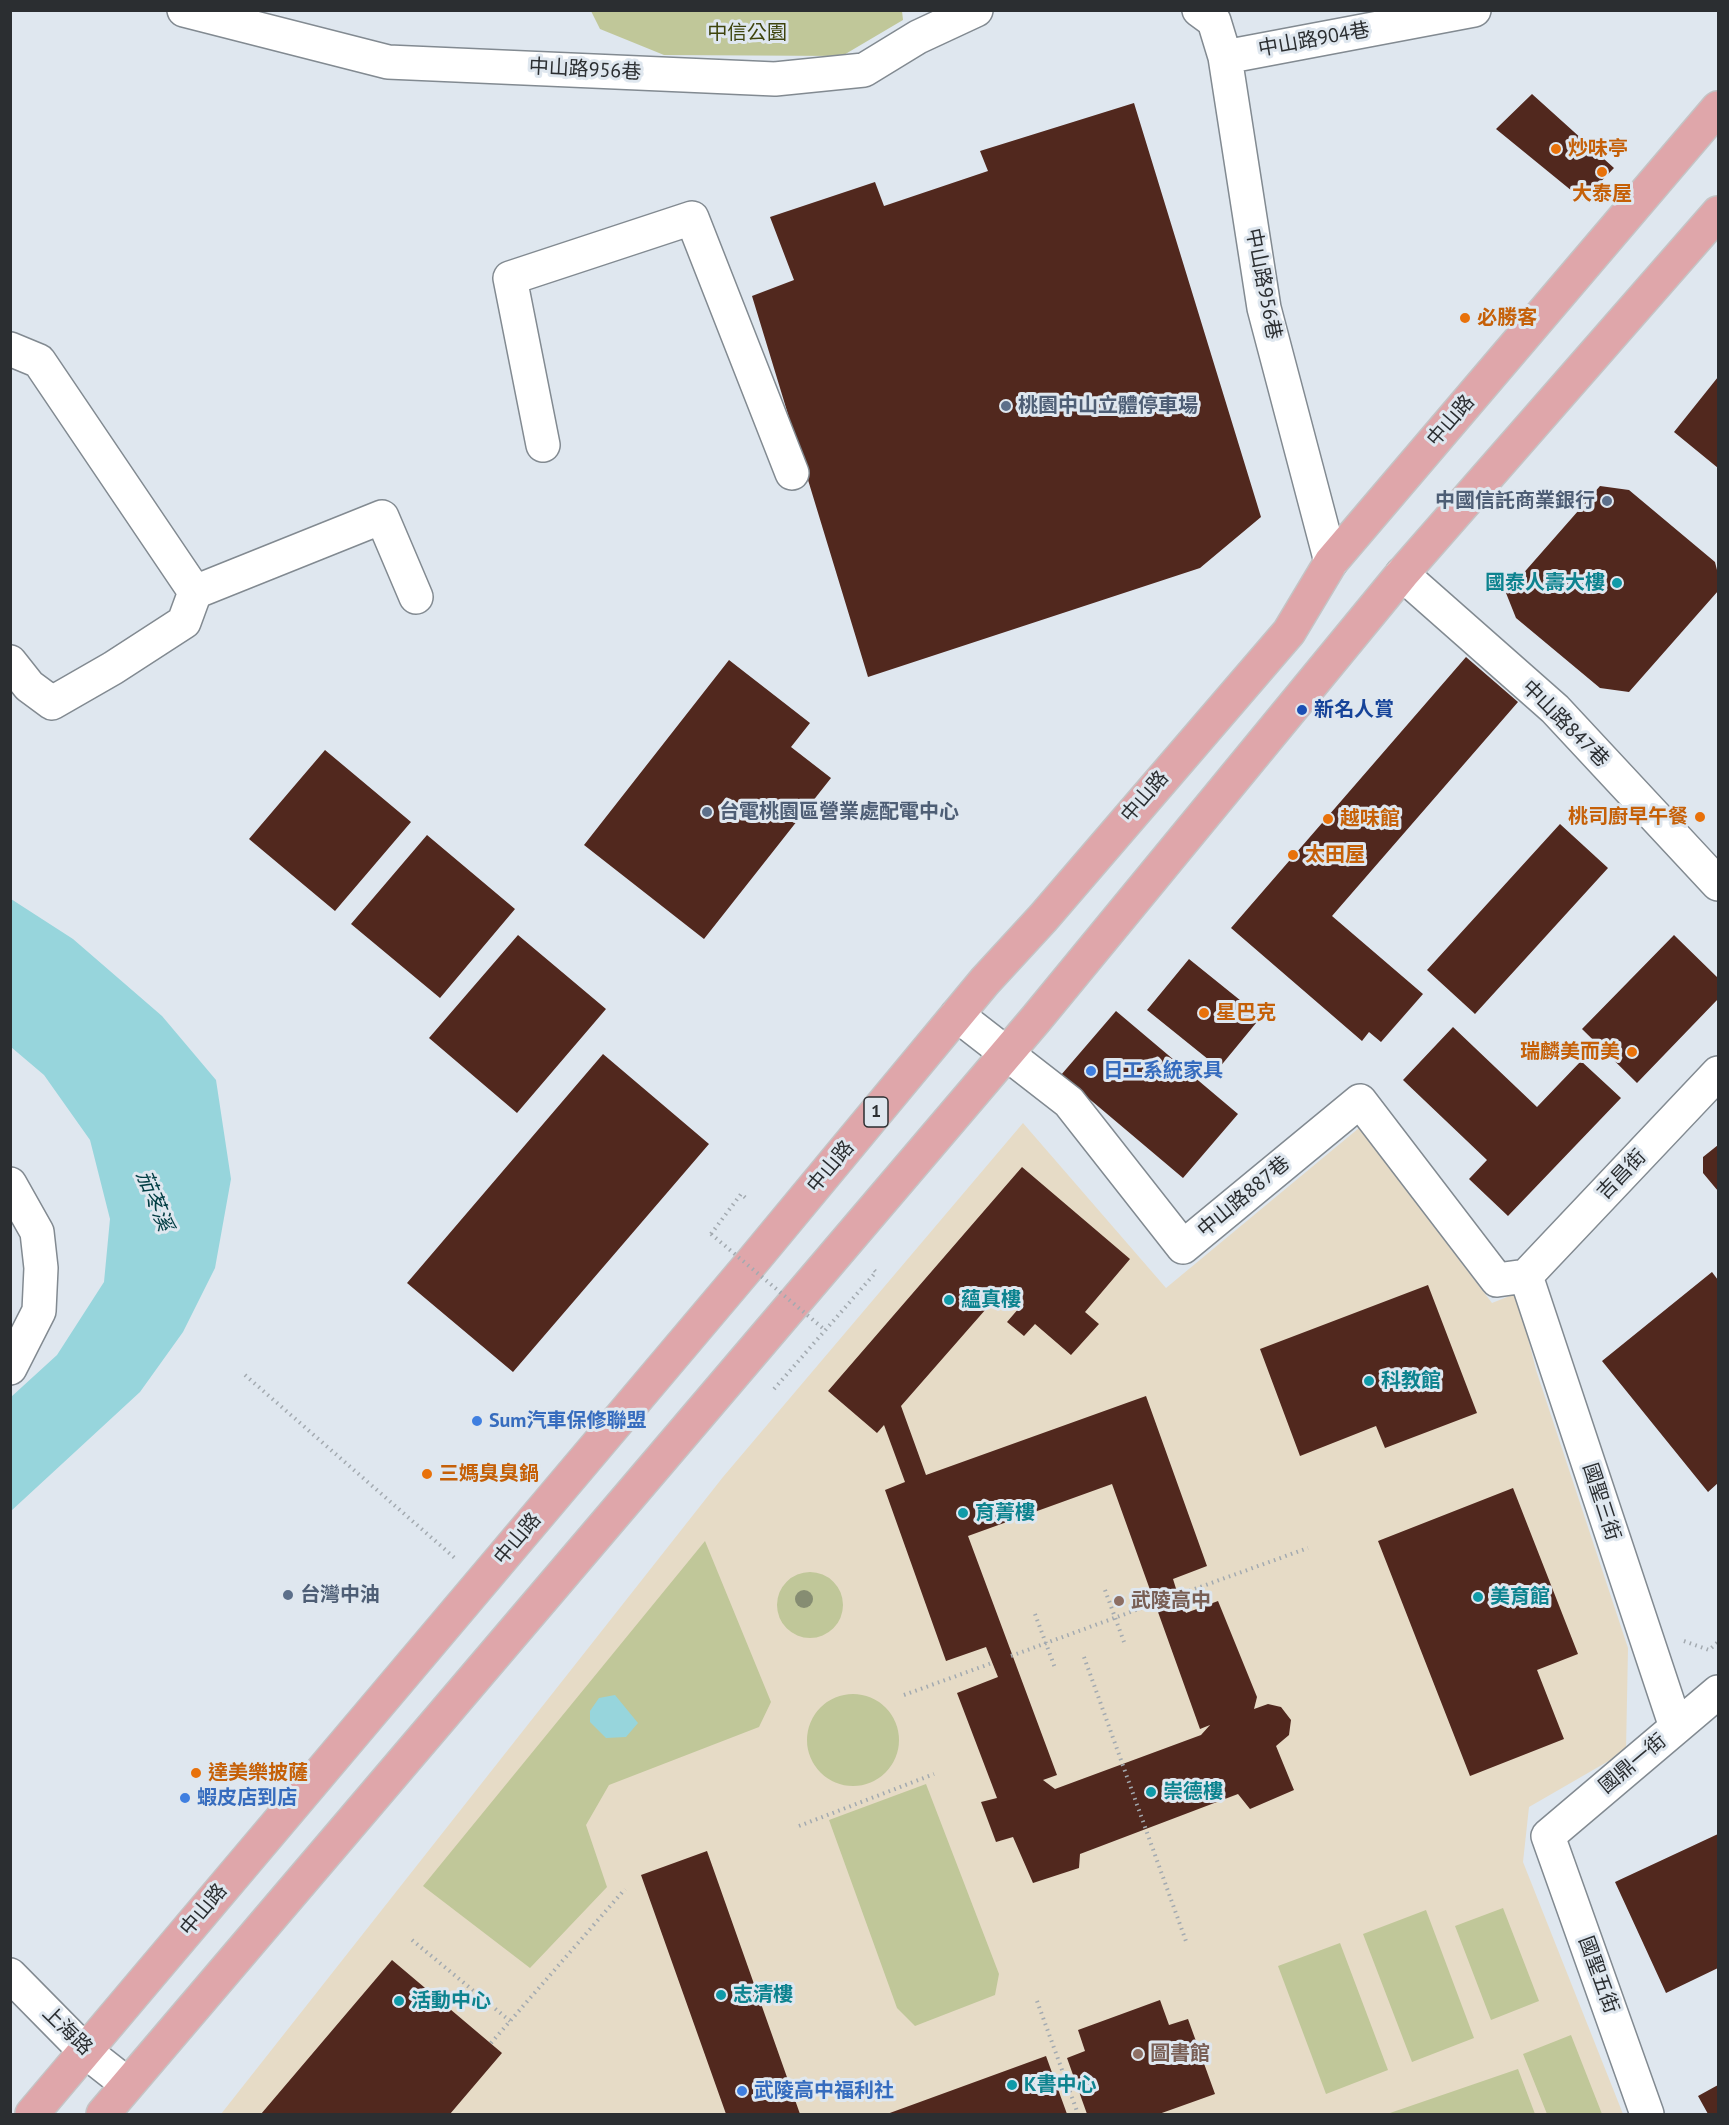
<!DOCTYPE html>
<meta charset="utf-8">
<style>
body{margin:0}
#map{position:relative;width:1729px;height:2125px;overflow:hidden;background:#dfe7ef;font-family:"PT Sans",sans-serif}
canvas{display:block}
.frame{position:absolute;inset:0;border:12px solid #2b2e31;pointer-events:none}
</style>
<div id="map">
<canvas width="1729" height="2125"></canvas>
<div class="frame"></div>
</div>
<script>
const context = document.querySelector('canvas').getContext('2d');
context.lineJoin = 'round';
function paint(path, color) { context.fillStyle = color; context.fill(path, 'evenodd'); }
const poly = rows => new Path2D(rows.map(r => 'M' + r).join(''));
function trace(path, color, width, dash) { context.strokeStyle = color; context.lineWidth = width; context.lineCap = dash ? 'butt' : 'round'; context.setLineDash(dash || []); context.stroke(path); }
function drawText(font, color, halo, rows, align = 'center') {
  context.font = font + ' "PT Sans","Noto Sans TC",sans-serif'; context.lineWidth = 6; context.setLineDash([]); context.textBaseline = 'middle'; context.strokeStyle = halo; context.fillStyle = color; for (const [text, x, y, turn = 0] of rows) {
    context.save(); context.translate(x, y); context.rotate((+turn || 0) * Math.PI / 180); context.textAlign = isNaN(turn) ? turn : align; if (halo) context.strokeText(text, 0, 0); context.fillText(text, 0, 0); context.restore();
  }
}
paint(poly([
 [1023,1123,1166,1288,1359,1128,1492,1303,1517,1293,1536,1370,1628,1648,1626,1751,1529,1807,1523,1862,1623,2114,221,2114,723,1477]
]), '#e6dbc6');
paint(poly([
 [902,11,903,20,842,56,664,55,600,29,591,11],
 [705,1541,771,1702,759,1727,609,1785,586,1825,607,1887,530,1968,423,1886],
 '777 1605a33 33 0 1 1 66 0a33 33 0 1 1-66 0Z',
 '807 1740a46 46 0 1 1 92 0a46 46 0 1 1-92 0Z',
 [926,1784,999,1974,995,1995,915,2026,897,2008,829,1820],
 [1503,1908,1539,2001,1491,2020,1455,1926],
 [1426,1910,1474,2038,1412,2062,1363,1934],
 [1340,1943,1388,2070,1326,2094,1278,1966],
 [1571,2035,1602,2114,1547,2114,1523,2054],
 [1518,2069,1535,2114,1387,2114]
]), '#c0c799');
paint(poly([
 [11,899,73,939,162,1016,216,1080,231,1179,215,1268,183,1332,140,1392,11,1511,11,1397,57,1355,104,1282,110,1219,90,1140,44,1075,11,1047],
 [615,1695,638,1723,626,1737,606,1738,590,1722,590,1711,599,1698]
]), '#97d5dc');
paint(poly([
 [1532,94,1614,168,1583,200,1496,129],
 [1134,103,1261,517,1200,568,868,677,752,296,794,280,770,217,875,182,884,206,988,171,980,151],
 [1718,377,1718,468,1674,432],
 [1600,486,1629,490,1715,562,1718,574,1718,591,1629,692,1600,688,1516,618,1506,593],
 [1466,657,1518,702,1332,916,1423,994,1381,1042,1369,1032,1362,1041,1231,928],
 [729,660,810,723,791,747,831,778,704,939,584,845],
 [325,750,411,822,335,911,249,839],
 [1560,824,1608,868,1475,1014,1427,970],
 [427,835,515,909,440,998,351,924],
 [518,935,606,1009,517,1113,429,1038],
 [1674,935,1718,978,1718,999,1637,1083,1582,1029],
 [1189,959,1261,1017,1219,1068,1147,1010],
 [1116,1011,1238,1114,1183,1178,1061,1075],
 [1453,1027,1537,1107,1581,1061,1621,1098,1508,1216,1469,1179,1487,1160,1403,1080],
 [603,1054,709,1144,513,1372,407,1283],
 [1718,1145,1718,1191,1703,1173,1703,1157],
 [1022,1167,1130,1259,1085,1312,1099,1324,1071,1355,1035,1324,1024,1336,1007,1322,1019,1308,1000,1293,901,1406,926,1475,1146,1396,1207,1566,1173,1579,1178,1595,1186,1613,1218,1601,1257,1697,1254,1709,1268,1704,1281,1707,1291,1720,1289,1735,1276,1746,1294,1790,1250,1809,1238,1794,1080,1854,1079,1868,1033,1883,1013,1837,996,1842,981,1802,997,1798,957,1693,998,1677,986,1647,946,1661,885,1490,905,1482,884,1425,877,1433,828,1391],
 [1112,1484,1200,1729,1210,1725,1201,1735,1055,1789,1043,1780,1057,1775,968,1536],
 [1712,1272,1718,1280,1718,1483,1708,1492,1602,1361],
 [1428,1285,1477,1413,1385,1448,1376,1426,1300,1456,1260,1349],
 [1513,1488,1578,1654,1537,1670,1564,1739,1470,1776,1378,1541],
 [1718,1834,1718,1968,1666,1993,1615,1882],
 [707,1851,800,2114,726,2114,641,1875],
 [392,1960,502,2053,450,2114,261,2114],
 [1160,2000,1169,2025,1188,2019,1215,2094,1159,2114,1087,2114,1067,2058,1085,2051,1078,2030],
 [1046,2056,1067,2114,887,2114],
 [1718,2085,1718,2114,1708,2114,1698,2096]
]), '#51281e');
const minor = poly([
 [184,10,388,62,775,79,864,70,918,37,976,10],
 [1199,10,1214,21,1225,57,1264,308,1331,562],
 [1225,57,1474,10],
 [10,349,39,361,195,592],
 [543,445,510,278,692,218,792,473],
 [1402,574,1555,709,1718,884],
 [10,662,29,686,52,703,113,668,184,622,195,592,382,517,416,597],
 [957,1015,1069,1102,1183,1247,1360,1101,1497,1280,1526,1276],
 [10,1184,37,1232,41,1268,39,1311,10,1368],
 [1526,1276,1676,1727],
 [1526,1276,1718,1073],
 [10,1975,85,2051,127,2084],
 [1647,2114,1548,1836,1718,1692]
]);
const major = poly([
 [32,2114,752,1262,985,981,1043,918,1289,632,1331,562,1718,108],
 [103,2114,1036,1019,1402,574,1718,213]
]);
trace(minor, '#828a91', 36);
trace(major, '#c4c4c5', 36);
trace(poly([
 [711,1234,741,1194,748,1200],
 [245,1375,456,1559],
 [774,1389,876,1272,873,1269],
 [1105,1590,1124,1642],
 [1178,1595,1308,1548],
 [1035,1614,1055,1668],
 [1684,1641,1709,1650,1718,1642],
 [1011,1656,1155,1603],
 [1084,1657,1187,1944],
 [904,1695,992,1663],
 [799,1826,934,1774],
 [412,1940,510,2021],
 [1037,2001,1078,2114],
 [491,2043,625,1889]
]), '#a3aab0', 4, [1.5, 4.5]);
trace(minor, '#fff', 33);
trace(major, '#dfa6aa', 33);
trace(poly([
 [711,1234,825,1330]
]), '#a3aab0', 4, [1.5, 4.5]);
context.fillStyle = '#868d72';
for (const [x, y] of [
 [804,1599]
]) { context.beginPath(); context.arc(x, y, 9, 0, 2 * Math.PI); context.fill(); }
for (const [x, y, r, color] of [
 [1556,149,6,"#e8710a"],
 [1602,172,6,"#e8710a"],
 [1465,318,6,"#e8710a"],
 [1006,406,6,"#5c6f8a"],
 [1607,501,6,"#5c6f8a"],
 [1617,583,6,"#0f9aa8"],
 [1302,710,6,"#1a4fb4"],
 [707,812,6,"#5c6f8a"],
 [1700,817,6,"#e8710a"],
 [1328,819,6,"#e8710a"],
 [1293,855,6,"#e8710a"],
 [1204,1013,6,"#e8710a"],
 [1632,1052,6,"#e8710a"],
 [1091,1071,6,"#3f7fe0"],
 [949,1300,6,"#0f9aa8"],
 [1369,1381,6,"#0f9aa8"],
 [477,1421,6,"#3f7fe0"],
 [427,1474,6,"#e8710a"],
 [963,1513,6,"#0f9aa8"],
 [288,1595,6,"#5c6f8a"],
 [1478,1597,6,"#0f9aa8"],
 [1119,1601,6,"#8d6e63"],
 [196,1773,6,"#e8710a"],
 [1151,1792,6,"#0f9aa8"],
 [185,1798,6,"#3f7fe0"],
 [721,1995,6,"#0f9aa8"],
 [399,2001,6,"#0f9aa8"],
 [1138,2054,6,"#8d6e63"],
 [1012,2085,6,"#0f9aa8"],
 [742,2091,6,"#3f7fe0"]
]) { const dot = new Path2D(); dot.arc(x, y, r, 0, 2 * Math.PI); context.fillStyle = color; context.fill(dot); trace(dot, '#dfe7ef', 2); }
for (const [x, y, w] of [
 [876,1112,24]
]) { const box = new Path2D(); box.roundRect(x - w / 2, y - 15, w, 30, 4.5); context.fillStyle = '#dfe7ef'; context.fill(box); trace(box, '#2b2e31', 1.5); }
drawText('bold 18px', '#2b2e31', null, [
 ["1",876,1112]
]);
drawText('20px', '#3e440c', '#dfe7ef', [
 ["中信公園",747,33]
]);
drawText('20px', '#2b2e31', '#dfe7ef', [
 ["中山路904巷",1314,40,-10],
 ["中山路956巷",585,70,3],
 ["中山路956巷",1263,284,79],
 ["中山路",1451,421,-49],
 ["中山路847巷",1565,724,45],
 ["中山路",1145,797,-49],
 ["中山路",831,1167,-50],
 ["吉昌街",1622,1175,-46],
 ["中山路887巷",1244,1197,-40],
 ["國聖三街",1601,1502,72],
 ["中山路",518,1539,-50],
 ["國鼎一街",1633,1764,-40],
 ["中山路",204,1910,-50],
 ["國聖五街",1598,1975,70],
 ["上海路",67,2031,44]
]);
drawText('bold 20px', '#c56008', '#dfe7ef', [
 ["炒味亭",1568,149],
 ["大泰屋",1602,194,"center"],
 ["必勝客",1477,318],
 ["桃司廚早午餐",1688,817,"right"],
 ["越味館",1340,819],
 ["太田屋",1305,855],
 ["星巴克",1216,1013],
 ["瑞麟美而美",1620,1052,"right"],
 ["三媽臭臭鍋",439,1474],
 ["達美樂披薩",208,1773]
], 'left');
drawText('bold 20px', '#4e5e75', '#dfe7ef', [
 ["桃園中山立體停車場",1018,406],
 ["中國信託商業銀行",1595,501,"right"],
 ["台電桃園區營業處配電中心",719,812],
 ["台灣中油",300,1595]
], 'left');
drawText('bold 20px', '#0d838f', '#dfe7ef', [
 ["國泰人壽大樓",1605,583,"right"],
 ["蘊真樓",961,1300],
 ["科教館",1381,1381],
 ["育菁樓",975,1513],
 ["美育館",1490,1597],
 ["崇德樓",1163,1792],
 ["志清樓",733,1995],
 ["活動中心",411,2001],
 ["K書中心",1024,2085]
], 'left');
drawText('bold 20px', '#164399', '#dfe7ef', [
 ["新名人賞",1314,710]
], 'left');
drawText('bold 20px', '#366cbe', '#dfe7ef', [
 ["日工系統家具",1103,1071],
 ["Sum汽車保修聯盟",489,1421],
 ["蝦皮店到店",197,1798],
 ["武陵高中福利社",754,2091]
], 'left');
drawText('bold 20px', '#785e54', '#dfe7ef', [
 ["武陵高中",1131,1601],
 ["圖書館",1150,2054]
], 'left');
drawText('italic 21px', '#003c42', '#dfe7ef', [
 ["茄苳溪",154,1201,68]
]);
</script>
